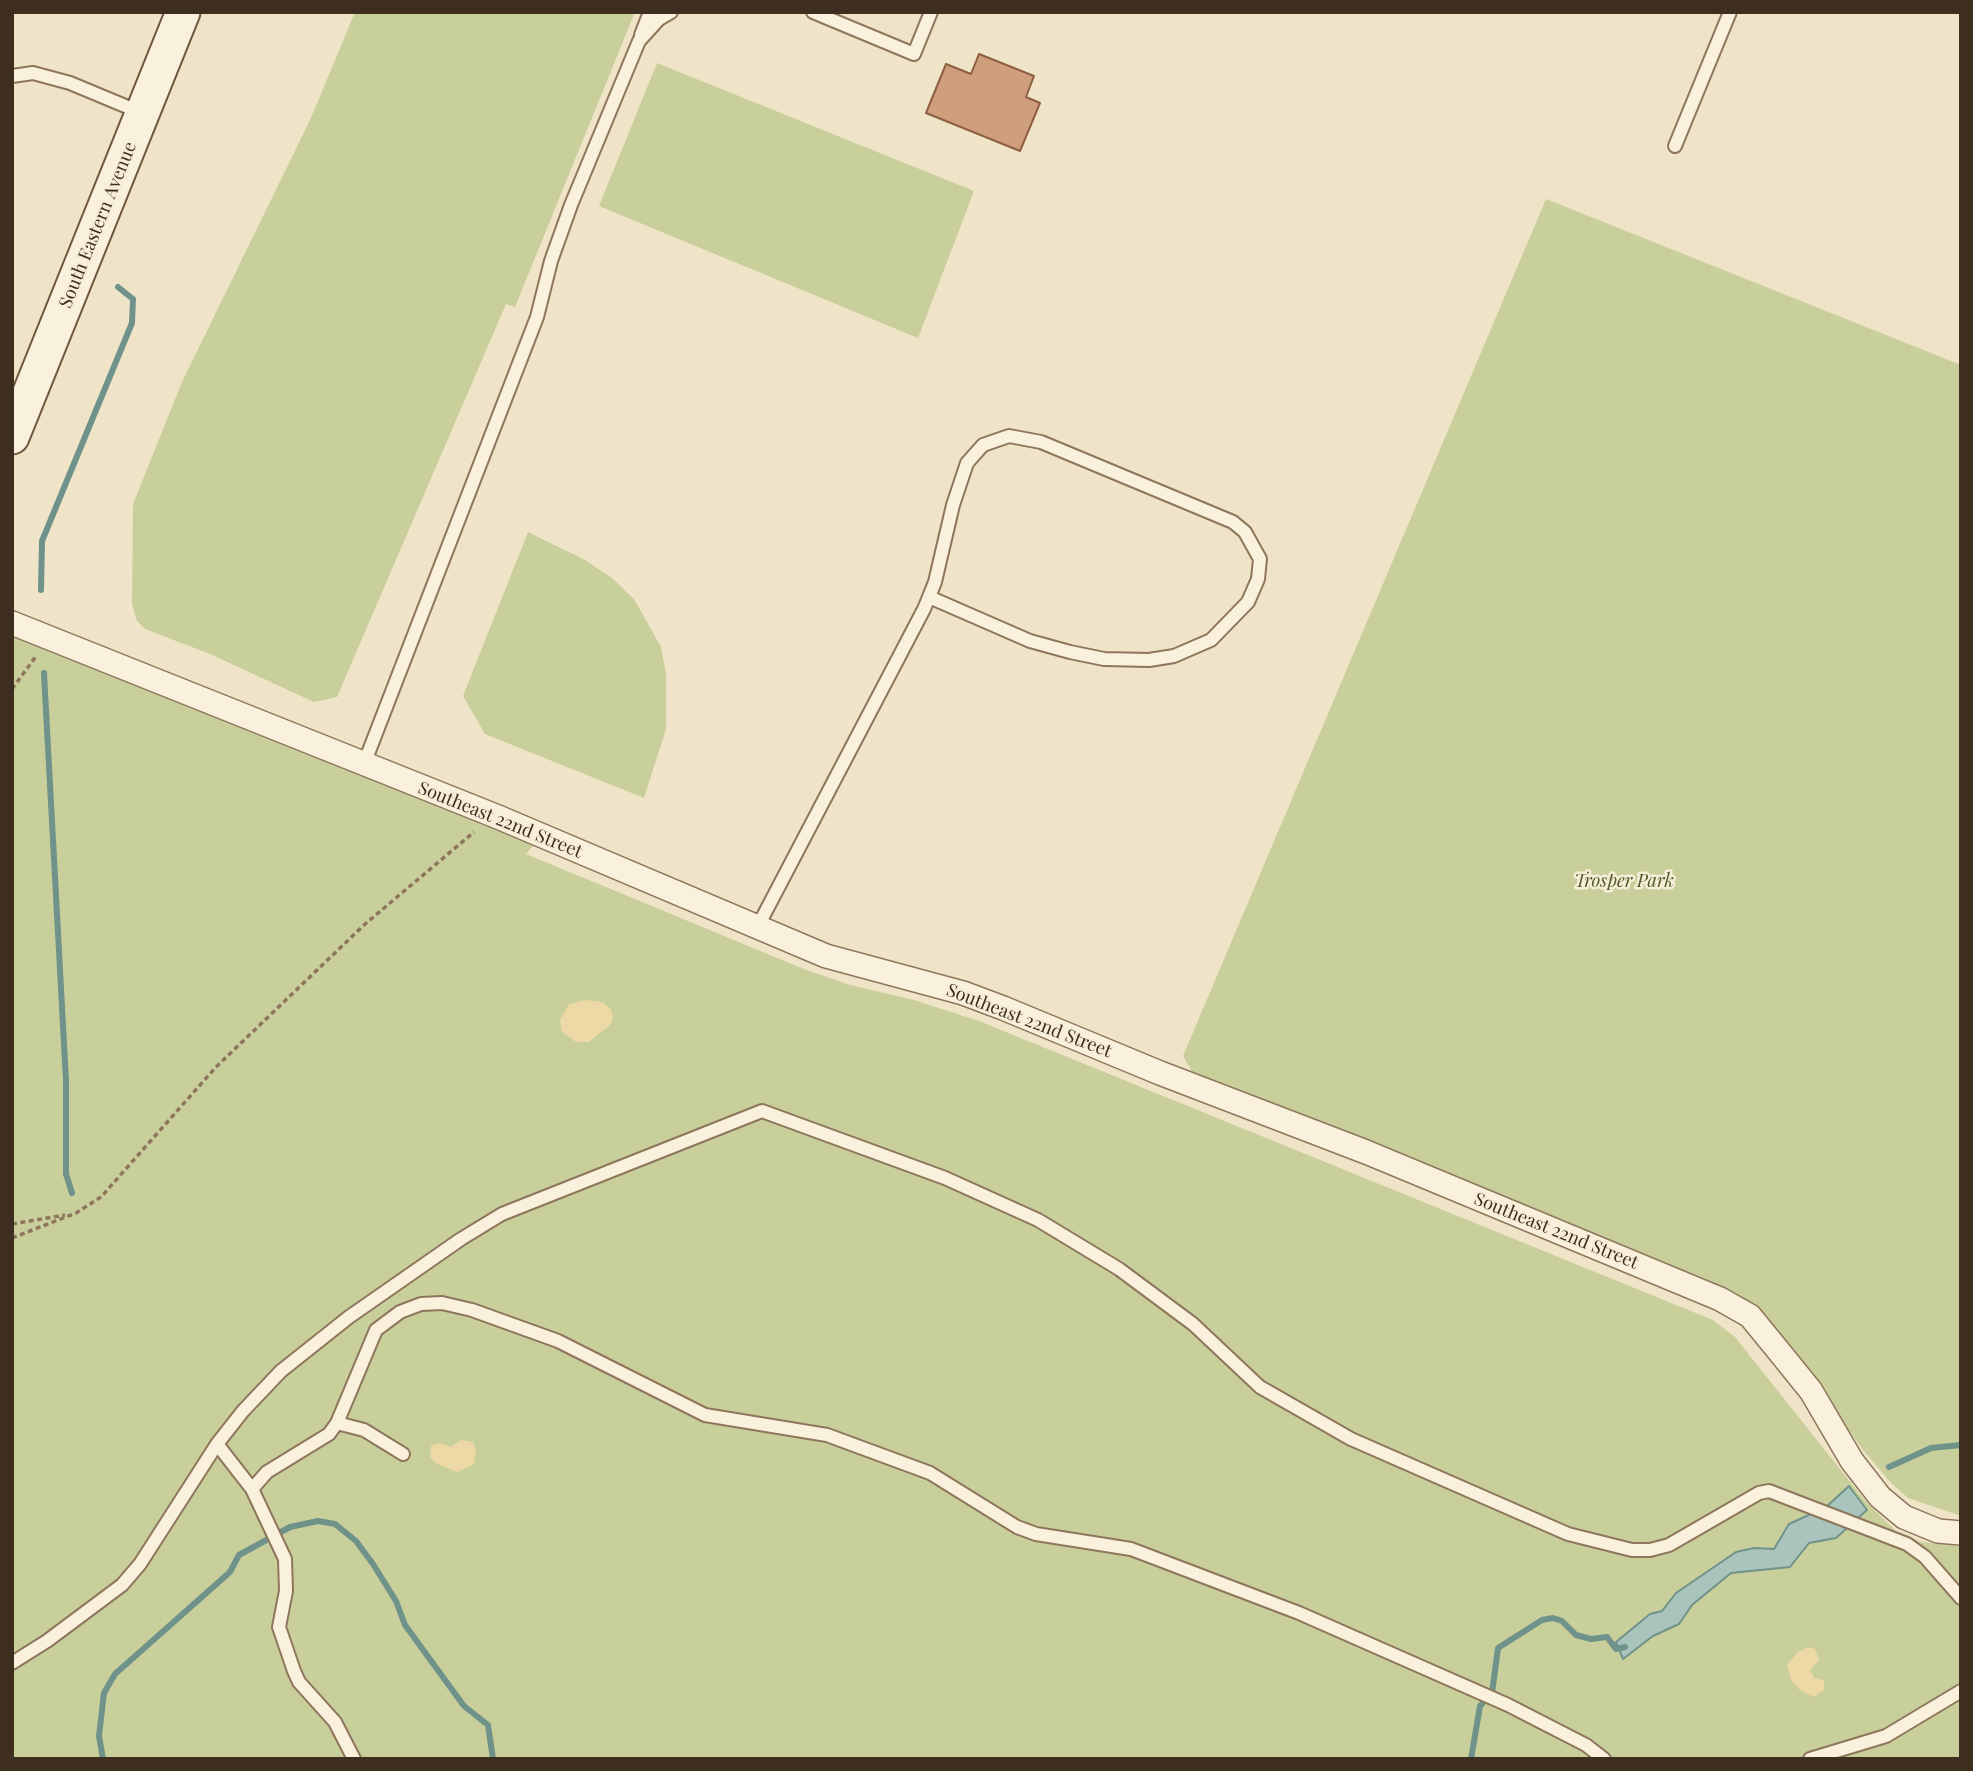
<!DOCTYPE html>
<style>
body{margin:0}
#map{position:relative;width:1973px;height:1771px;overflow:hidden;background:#f0e4c8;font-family:"Playfair Display",serif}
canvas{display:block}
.frame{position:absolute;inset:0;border:14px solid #3d2e20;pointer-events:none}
</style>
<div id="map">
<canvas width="1973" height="1771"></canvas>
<div class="frame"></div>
</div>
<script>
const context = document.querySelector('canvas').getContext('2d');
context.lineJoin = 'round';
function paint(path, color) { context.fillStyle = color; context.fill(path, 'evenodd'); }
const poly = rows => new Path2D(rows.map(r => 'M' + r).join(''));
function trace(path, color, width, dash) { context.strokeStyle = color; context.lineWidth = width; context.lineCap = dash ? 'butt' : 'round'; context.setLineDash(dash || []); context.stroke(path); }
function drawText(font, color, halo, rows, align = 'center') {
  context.font = font + ' "Playfair Display",serif'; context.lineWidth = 5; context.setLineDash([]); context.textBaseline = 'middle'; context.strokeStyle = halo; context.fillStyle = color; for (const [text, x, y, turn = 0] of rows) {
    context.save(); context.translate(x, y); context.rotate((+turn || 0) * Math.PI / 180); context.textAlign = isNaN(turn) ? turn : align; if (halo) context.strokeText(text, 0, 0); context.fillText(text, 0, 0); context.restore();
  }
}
paint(poly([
 [355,12,635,12,515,307,506,304,337,697,314,702,210,654,145,629,137,621,132,604,133,504,182,382,310,120],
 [657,63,974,191,918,338,599,206],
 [1546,199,1961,365,1961,1516,1908,1498,1891,1483,1863,1450,1778,1330,1747,1301,1708,1280,1192,1072,1183,1056],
 [528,532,585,560,612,578,634,599,661,647,666,674,666,729,644,798,485,734,463,696],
 [12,633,534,845,526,854,804,969,850,985,914,1000,979,1021,1713,1320,1735,1337,1867,1503,1896,1531,1921,1542,1961,1546,1961,1759,12,1759]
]), '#c9cf9b');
paint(poly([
 [585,1000,603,1002,611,1010,613,1017,610,1025,589,1042,576,1042,562,1032,560,1020,569,1004],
 [461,1440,473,1442,476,1450,474,1464,457,1472,435,1463,430,1457,431,1446,440,1443,451,1447],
 [1808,1647,1815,1649,1819,1660,1810,1670,1814,1678,1824,1680,1824,1690,1814,1697,1800,1690,1791,1680,1787,1665,1798,1652]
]), '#ecd9a5');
const water = poly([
 [1849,1486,1867,1510,1836,1538,1809,1543,1790,1567,1731,1573,1692,1605,1679,1624,1653,1636,1623,1659,1616,1642,1650,1614,1662,1611,1676,1593,1736,1552,1754,1548,1774,1549,1789,1524,1826,1507,1849,1486]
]);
paint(water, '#a9c4bc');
trace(water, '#6f938a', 2);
trace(poly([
 [41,590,42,541,132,323,133,299,118,287],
 [44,673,66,1081,66,1174,72,1193],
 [1889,1467,1931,1448,1961,1445],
 [103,1759,99,1736,104,1693,115,1674,230,1572,239,1555,290,1527,318,1521,335,1524,356,1541,373,1564,396,1601,405,1625,464,1706,488,1725,493,1759],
 [1471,1759,1480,1706,1492,1693,1498,1648,1542,1620,1553,1618,1562,1621,1576,1635,1591,1639,1607,1637,1616,1649,1625,1647]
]), '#6f938a', 6);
const building = poly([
 [979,54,1034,76,1026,97,1040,103,1020,151,926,113,946,64,971,74,979,54]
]);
paint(building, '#cf9f7d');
trace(building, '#8d5f41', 2);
const lane = poly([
 [813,12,914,54,931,12],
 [641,35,650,12],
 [12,76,33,73,70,83,142,113],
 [1675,146,1730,12],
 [364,764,537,317,551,261,571,205,639,41,659,19,671,12],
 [757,928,924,609,929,597,935,582,953,505,967,463,983,445,1009,436,1041,442,1233,522,1245,532,1260,559,1258,579,1248,602,1211,640,1174,656,1149,660,1104,659,1070,652,1030,641,929,597],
 [337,1423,364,1430,403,1454],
 [217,1444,252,1489,285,1559,286,1591,279,1627,294,1671,299,1682,335,1722,354,1759],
 [252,1489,267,1472,329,1434,337,1423,376,1330,400,1312,421,1304,442,1303,472,1310,558,1341,705,1415,827,1435,930,1473,1017,1527,1036,1534,1131,1549,1299,1613,1508,1705,1586,1745,1604,1759],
 [12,1663,47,1641,122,1585,140,1564,217,1444,243,1411,281,1371,349,1317,461,1239,502,1214,762,1111,945,1178,1038,1220,1119,1269,1193,1324,1260,1387,1351,1439,1568,1534,1632,1550,1650,1550,1669,1545,1759,1493,1769,1491,1907,1544,1925,1557,1961,1598],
 [1810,1759,1886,1736,1961,1691]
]);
const street = poly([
 [12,623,498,817,826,956,963,993,1003,1008,1160,1073,1366,1152,1720,1299,1750,1316,1777,1349,1811,1391,1852,1461,1880,1497,1904,1517,1938,1531,1961,1533]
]);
const secondary = poly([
 [12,437,183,12]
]);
trace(lane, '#8d765c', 16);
trace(street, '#8d765c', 26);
trace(secondary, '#6f573f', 37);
trace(poly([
 [12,689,37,655],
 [12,1224,65,1215],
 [12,1238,76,1213,101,1197,216,1067,364,925,474,832]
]), '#8d765c', 3.5, [5, 3.5]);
trace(lane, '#faf1dc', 12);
trace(street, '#faf1dc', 23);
trace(secondary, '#faf1dc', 33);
drawText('18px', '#3d2e20', '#f7eed8', [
 ["South Eastern Avenue",98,225,-68],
 ["Southeast 22nd Street",500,820,22],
 ["Southeast 22nd Street",1029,1021,21],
 ["Southeast 22nd Street",1556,1231,22]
]);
drawText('italic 18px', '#4d5a26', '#f7eed8', [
 ["Trosper Park",1624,881]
]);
</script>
